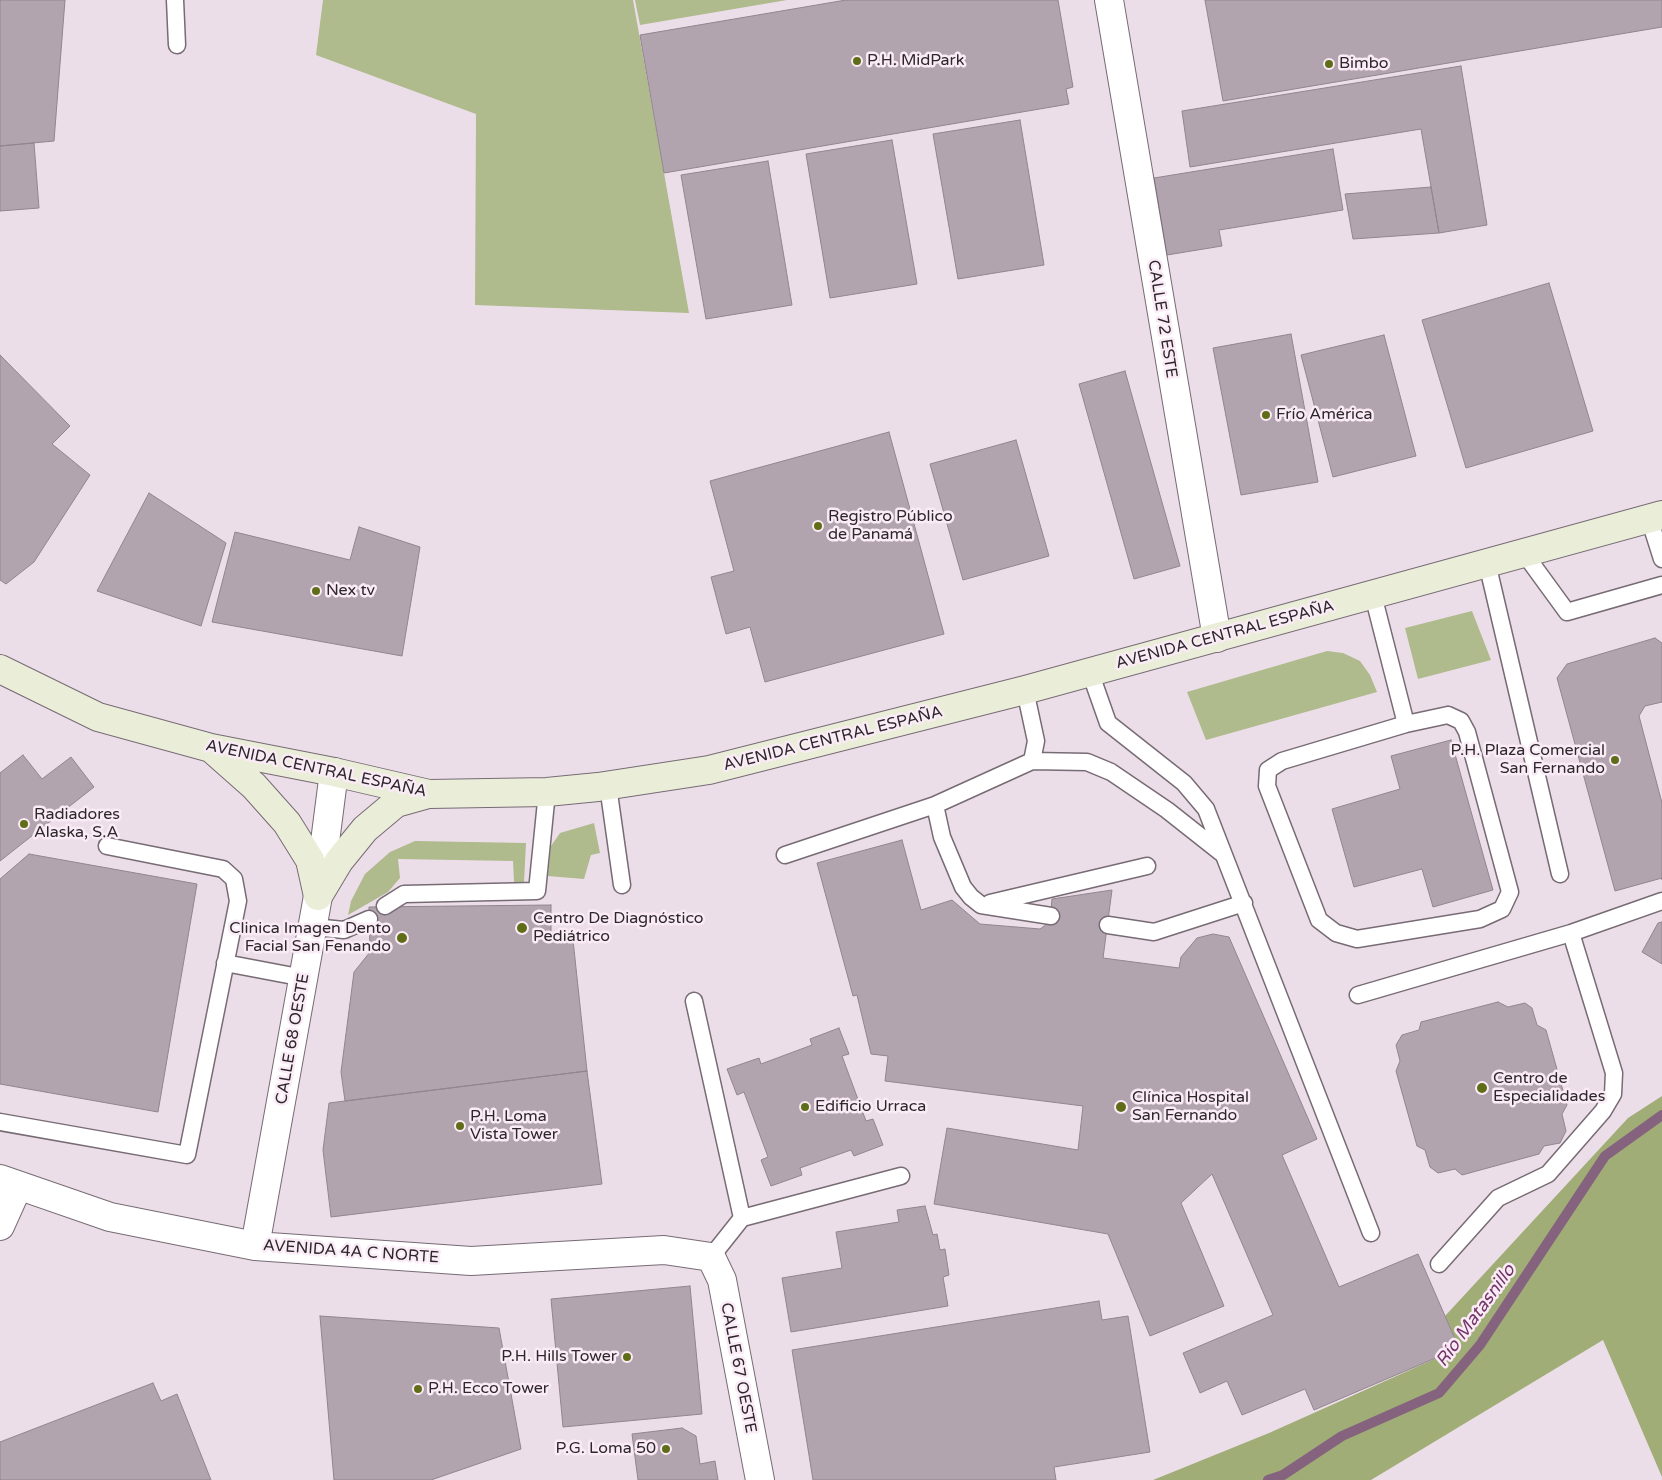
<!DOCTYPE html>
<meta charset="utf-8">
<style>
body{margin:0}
canvas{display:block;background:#ecdee9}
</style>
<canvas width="1662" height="1480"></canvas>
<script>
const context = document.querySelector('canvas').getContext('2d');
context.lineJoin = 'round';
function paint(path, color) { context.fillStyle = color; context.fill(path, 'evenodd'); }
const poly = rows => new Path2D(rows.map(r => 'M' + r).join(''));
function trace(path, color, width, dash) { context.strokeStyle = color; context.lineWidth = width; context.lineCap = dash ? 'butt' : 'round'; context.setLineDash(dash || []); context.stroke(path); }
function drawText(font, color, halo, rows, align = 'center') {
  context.font = font + ' "Varela Round",sans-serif'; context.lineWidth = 5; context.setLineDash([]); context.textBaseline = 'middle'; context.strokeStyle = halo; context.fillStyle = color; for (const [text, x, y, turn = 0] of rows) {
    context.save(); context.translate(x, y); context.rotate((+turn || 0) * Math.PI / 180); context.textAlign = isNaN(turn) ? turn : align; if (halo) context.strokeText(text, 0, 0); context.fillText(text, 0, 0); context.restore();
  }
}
paint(poly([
 [323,0,633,0,689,313,475,305,476,114,316,55],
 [635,0,787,0,640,25],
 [1472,611,1491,660,1418,679,1405,628],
 [1327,651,1343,653,1360,661,1370,675,1377,692,1206,740,1187,692],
 [594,823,600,853,591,855,584,879,548,876,551,846,560,833],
 [415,841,526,843,524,882,514,882,513,861,398,859,400,878,388,892,348,915,351,901,365,874,390,852]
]), '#afba8d');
paint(poly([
 [1662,1096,1662,1477,1603,1340,1371,1480,1153,1480,1269,1433,1459,1348,1445,1316,1628,1118]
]), '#a1ad76');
trace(poly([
 [1268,1480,1283,1475,1342,1436,1439,1393,1480,1345,1605,1156,1662,1115]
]), '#85627e', 10);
const building = poly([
 [0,0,65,0,54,141,0,146,0,0],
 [846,0,1058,0,1073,87,1066,89,1069,104,664,173,640,35,846,0],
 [1205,0,1662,0,1662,27,1223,101,1205,0],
 [1461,66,1487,225,1439,233,1421,129,1190,167,1182,111,1461,66],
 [1020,120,1044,265,958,279,933,134,1020,120],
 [892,140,917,284,830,298,806,154,892,140],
 [34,143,39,208,0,211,0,146,34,143],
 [1333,149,1343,210,1219,230,1222,246,1167,255,1154,178,1333,149],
 [768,161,792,305,706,319,681,175,768,161],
 [1431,187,1439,233,1353,239,1345,194,1431,187],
 [1549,283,1593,431,1466,468,1422,320,1549,283],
 [1291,334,1318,482,1241,495,1213,348,1291,334],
 [1384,335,1416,456,1333,477,1301,355,1384,335],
 [0,355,70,426,52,444,90,475,34,562,6,584,0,580,0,355],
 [1125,371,1180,566,1134,579,1079,384,1125,371],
 [889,432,944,634,765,682,750,627,726,634,711,577,734,571,710,481,889,432],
 [1016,440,1049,556,963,580,930,464,1016,440],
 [149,493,226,543,201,626,97,591,149,493],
 [359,527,420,547,402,656,212,622,235,532,350,560,359,527],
 [1655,638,1662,643,1662,702,1645,706,1639,716,1662,803,1662,880,1662,878,1615,891,1557,678,1567,664,1655,638],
 [1451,740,1493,890,1433,907,1422,869,1354,887,1332,809,1400,789,1391,756,1451,740],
 [23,755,42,779,71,757,94,787,0,861,0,773,23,755],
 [902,840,921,910,952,900,980,924,1040,929,1050,922,1052,899,1112,890,1103,958,1179,968,1181,957,1197,938,1213,934,1229,937,1317,1139,1282,1155,1339,1287,1418,1254,1459,1348,1314,1410,1305,1389,1242,1415,1227,1381,1200,1393,1183,1353,1273,1315,1212,1174,1181,1203,1224,1306,1150,1336,1108,1234,934,1204,947,1128,1078,1150,1083,1106,885,1081,888,1056,871,1054,857,995,853,996,817,863,902,840],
 [29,854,197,884,158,1112,0,1084,0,879,29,854],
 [551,905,551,941,573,940,587,1071,345,1101,341,1072,354,972,370,952,369,907,551,905],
 [1662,922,1662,964,1642,952,1658,923,1662,922],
 [1498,1002,1508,1007,1525,1003,1532,1008,1537,1025,1546,1030,1567,1105,1562,1114,1566,1131,1560,1143,1544,1146,1539,1154,1462,1175,1455,1169,1438,1173,1430,1167,1425,1150,1417,1146,1396,1071,1400,1061,1396,1045,1402,1035,1419,1030,1421,1022,1498,1002],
 [839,1028,849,1054,842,1056,866,1121,873,1119,883,1145,854,1156,851,1150,800,1168,802,1175,771,1186,761,1160,768,1157,744,1092,737,1095,727,1069,759,1058,761,1064,812,1045,810,1039,839,1028],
 [587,1071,602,1184,331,1217,323,1150,329,1103,587,1071],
 [925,1206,933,1235,937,1234,940,1250,945,1249,949,1275,943,1277,948,1306,791,1332,782,1278,842,1268,836,1232,899,1222,897,1210,925,1206],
 [690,1286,702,1414,563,1427,551,1299,690,1286],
 [1099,1301,1102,1320,1128,1316,1150,1452,1054,1467,1056,1480,813,1480,792,1350,1099,1301],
 [320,1316,499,1328,521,1449,431,1480,334,1480,320,1316],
 [153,1383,161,1401,177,1394,211,1480,0,1480,0,1442,153,1383],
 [682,1428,696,1436,700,1464,715,1461,718,1480,638,1480,632,1434,682,1428]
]);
paint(building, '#b2a4ae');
trace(building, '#92858f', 1);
const service = poly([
 [175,0,177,45],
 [1649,518,1662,559],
 [1524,553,1567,612,1662,585],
 [1487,563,1560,874],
 [1373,595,1406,724],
 [1090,672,1108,723,1184,783,1206,809,1371,1233],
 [1025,690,1036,741,1032,761,935,805,942,837,963,887,971,897,981,905,1051,916],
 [1448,715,1461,721,1467,732,1510,892,1502,909,1480,919,1357,939,1336,933,1319,920,1267,786,1268,770,1282,761,1406,724,1448,715],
 [1032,761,1087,762,1111,772,1167,810,1224,855],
 [608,786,622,885],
 [785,855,935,805],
 [990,903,1147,866],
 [385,906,404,894,537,891,547,792],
 [1108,925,1154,932,1244,903],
 [313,927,344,930,369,919],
 [225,963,304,978],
 [1358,995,1571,933,1662,901],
 [694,1001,742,1218],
 [0,1122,187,1155,238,901,234,879,223,869,107,846],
 [711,1257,742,1218,901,1176],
 [1439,1264,1498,1198,1548,1174,1603,1111,1613,1094,1614,1073,1571,933]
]);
const minor = poly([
 [1109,0,1217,638],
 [0,1179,110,1217,255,1246,471,1261,664,1250,711,1257,722,1280,760,1480],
 [0,1226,18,1186],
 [255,1246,318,896,334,772]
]);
const secondary = poly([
 [0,669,98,717,211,748,334,772,429,794,547,792,598,787,709,770,1025,690,1662,515],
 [211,748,254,786,287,823,310,860,318,896],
 [318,896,339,861,365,829,396,803,428,794]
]);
trace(service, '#776b74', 19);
trace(minor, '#776b74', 30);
trace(secondary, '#776b74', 30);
trace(service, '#fff', 16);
trace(minor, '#fff', 28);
trace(secondary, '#eaeed9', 28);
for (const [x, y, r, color] of [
 [857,61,5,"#606d18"],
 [1329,64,5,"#606d18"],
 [1266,415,5,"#606d18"],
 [818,526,5,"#606d18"],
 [316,591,5,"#606d18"],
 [1615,760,5,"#606d18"],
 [24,824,5,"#606d18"],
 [522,928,6,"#606d18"],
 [402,938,6,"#606d18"],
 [1482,1088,6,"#606d18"],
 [805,1107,5,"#606d18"],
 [1121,1107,6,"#606d18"],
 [460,1126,5,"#606d18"],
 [627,1357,5,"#606d18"],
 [418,1389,5,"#606d18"],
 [666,1449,5,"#606d18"]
]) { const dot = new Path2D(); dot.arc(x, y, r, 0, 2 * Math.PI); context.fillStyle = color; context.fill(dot); trace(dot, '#faebf6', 2); }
drawText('16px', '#2c272b', '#faebf6', [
 ["P.H. MidPark",867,61],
 ["Bimbo",1339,64],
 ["Frío América",1276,415],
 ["Registro Público",828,517],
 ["de Panamá",828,535],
 ["Nex tv",326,591],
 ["P.H. Plaza Comercial",1605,751,"right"],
 ["San Fernando",1605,769,"right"],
 ["Radiadores",34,815],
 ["Alaska, S.A",34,833],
 ["Centro De Diagnóstico",533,919],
 ["Pediátrico",533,937],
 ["Clinica Imagen Dento",391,929,"right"],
 ["Facial San Fenando",391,947,"right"],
 ["Centro de",1493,1079],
 ["Especialidades",1493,1097],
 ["Clínica Hospital",1132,1098],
 ["San Fernando",1132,1116],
 ["Edificio Urraca",815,1107],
 ["P.H. Loma",470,1117],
 ["Vista Tower",470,1135],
 ["P.H. Hills Tower",617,1357,"right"],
 ["P.H. Ecco Tower",428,1389],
 ["P.G. Loma 50",656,1449,"right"]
], 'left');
drawText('16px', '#2c272b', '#faebf6', [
 ["CALLE 72 ESTE",1162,319,81],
 ["AVENIDA CENTRAL ESPAÑA",1225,635,-15],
 ["AVENIDA CENTRAL ESPAÑA",833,739,-14],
 ["AVENIDA CENTRAL ESPAÑA",316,769,12],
 ["CALLE 68 OESTE",293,1039,-80],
 ["AVENIDA 4A C NORTE",351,1252,4],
 ["CALLE 67 OESTE",738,1368,79]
]);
drawText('italic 18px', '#723768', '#faebf6', [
 ["Río Matasnillo",1476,1316,-54]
]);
</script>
